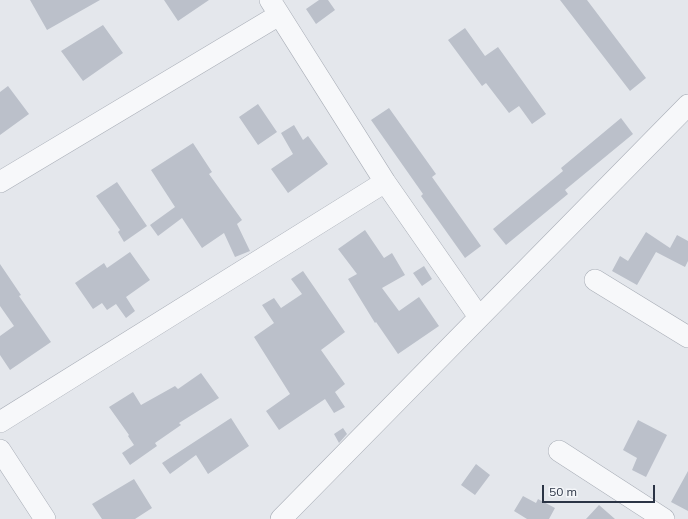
<!DOCTYPE html>
<style>
body{margin:0}
#map{position:relative;width:688px;height:519px;overflow:hidden;background:#e4e7ec;font-family:Mulish,sans-serif}
canvas{display:block}
.scale{position:absolute;left:542px;top:485px;width:113px;height:18px;box-sizing:border-box;border:2px solid #2b3445;border-top:0;padding-left:5px;font-size:12px;line-height:14px;white-space:nowrap;color:#2b3445;-webkit-text-stroke:3px #f4f6f9;paint-order:stroke}
</style>
<div id="map">
<canvas width="688" height="519"></canvas>
<div class="scale">50 m</div>
</div>
<script>
const context = document.querySelector('canvas').getContext('2d');
context.lineJoin = 'round';
function paint(path, color) { context.fillStyle = color; context.fill(path, 'evenodd'); }
const poly = rows => new Path2D(rows.map(r => 'M' + r).join(''));
function trace(path, color, width, dash) { context.strokeStyle = color; context.lineWidth = width; context.lineCap = dash ? 'butt' : 'round'; context.setLineDash(dash || []); context.stroke(path); }
paint(poly([
 [30,0,100,0,47,30],
 [164,0,209,0,178,21],
 [319,0,328,0,335,10,316,24,306,9],
 [560,0,587,0,646,78,630,91],
 [103,25,123,53,83,81,61,51],
 [465,28,485,56,498,47,546,114,532,124,519,106,509,113,486,83,482,86,448,40],
 [8,86,29,114,0,135,0,92],
 [258,104,277,132,258,145,239,117],
 [389,108,436,174,432,177,481,246,465,258,421,196,423,194,371,120],
 [621,118,633,134,565,190,568,194,506,245,493,229,563,171,561,168],
 [294,125,303,140,308,136,328,164,288,193,271,169,293,154,281,133],
 [193,143,212,172,209,174,242,220,237,224,250,251,235,257,224,233,202,248,182,218,158,236,150,225,175,207,151,170],
 [117,182,147,226,124,242,118,232,120,230,96,196],
 [365,230,384,258,392,253,405,275,382,288,399,311,419,297,439,326,398,354,376,322,375,323,348,279,357,274,338,249],
 [646,232,670,248,677,235,688,241,688,261,685,267,656,252,637,285,612,271,620,256,628,261],
 [130,252,150,280,126,297,135,311,126,318,116,304,107,310,102,303,93,309,75,283,104,263,107,268],
 [0,264,21,295,19,296,51,342,10,370,0,355,0,336,14,326,0,306],
 [424,266,432,279,422,286,413,273],
 [303,271,345,332,321,350,345,384,335,392,345,407,334,413,325,399,279,430,266,411,290,394,254,337,274,323,262,305,274,298,281,308,302,294,291,279],
 [201,373,219,398,179,423,181,425,155,443,157,446,130,465,122,453,134,445,128,436,129,435,109,407,133,392,141,405,175,386,178,389],
 [231,418,249,446,208,474,196,455,170,474,162,463],
 [638,420,667,435,646,477,632,470,637,458,623,450],
 [343,428,347,434,339,443,334,434],
 [476,464,490,475,475,495,461,485],
 [688,471,688,511,671,502],
 [134,479,152,508,135,519,102,519,92,504],
 [523,496,536,503,538,499,555,508,549,519,527,519,514,511],
 [599,505,615,519,586,519]
]), '#bbc0ca');
const minor = poly([
 [270,0,385,182,479,317],
 [0,182,279,15],
 [595,280,688,337],
 [0,422,385,182],
 [0,450,45,519],
 [559,451,664,519],
 [281,519,688,105]
]);
trace(minor, '#a9aeb7', 22);
trace(minor, '#f7f8fa', 21);
</script>
